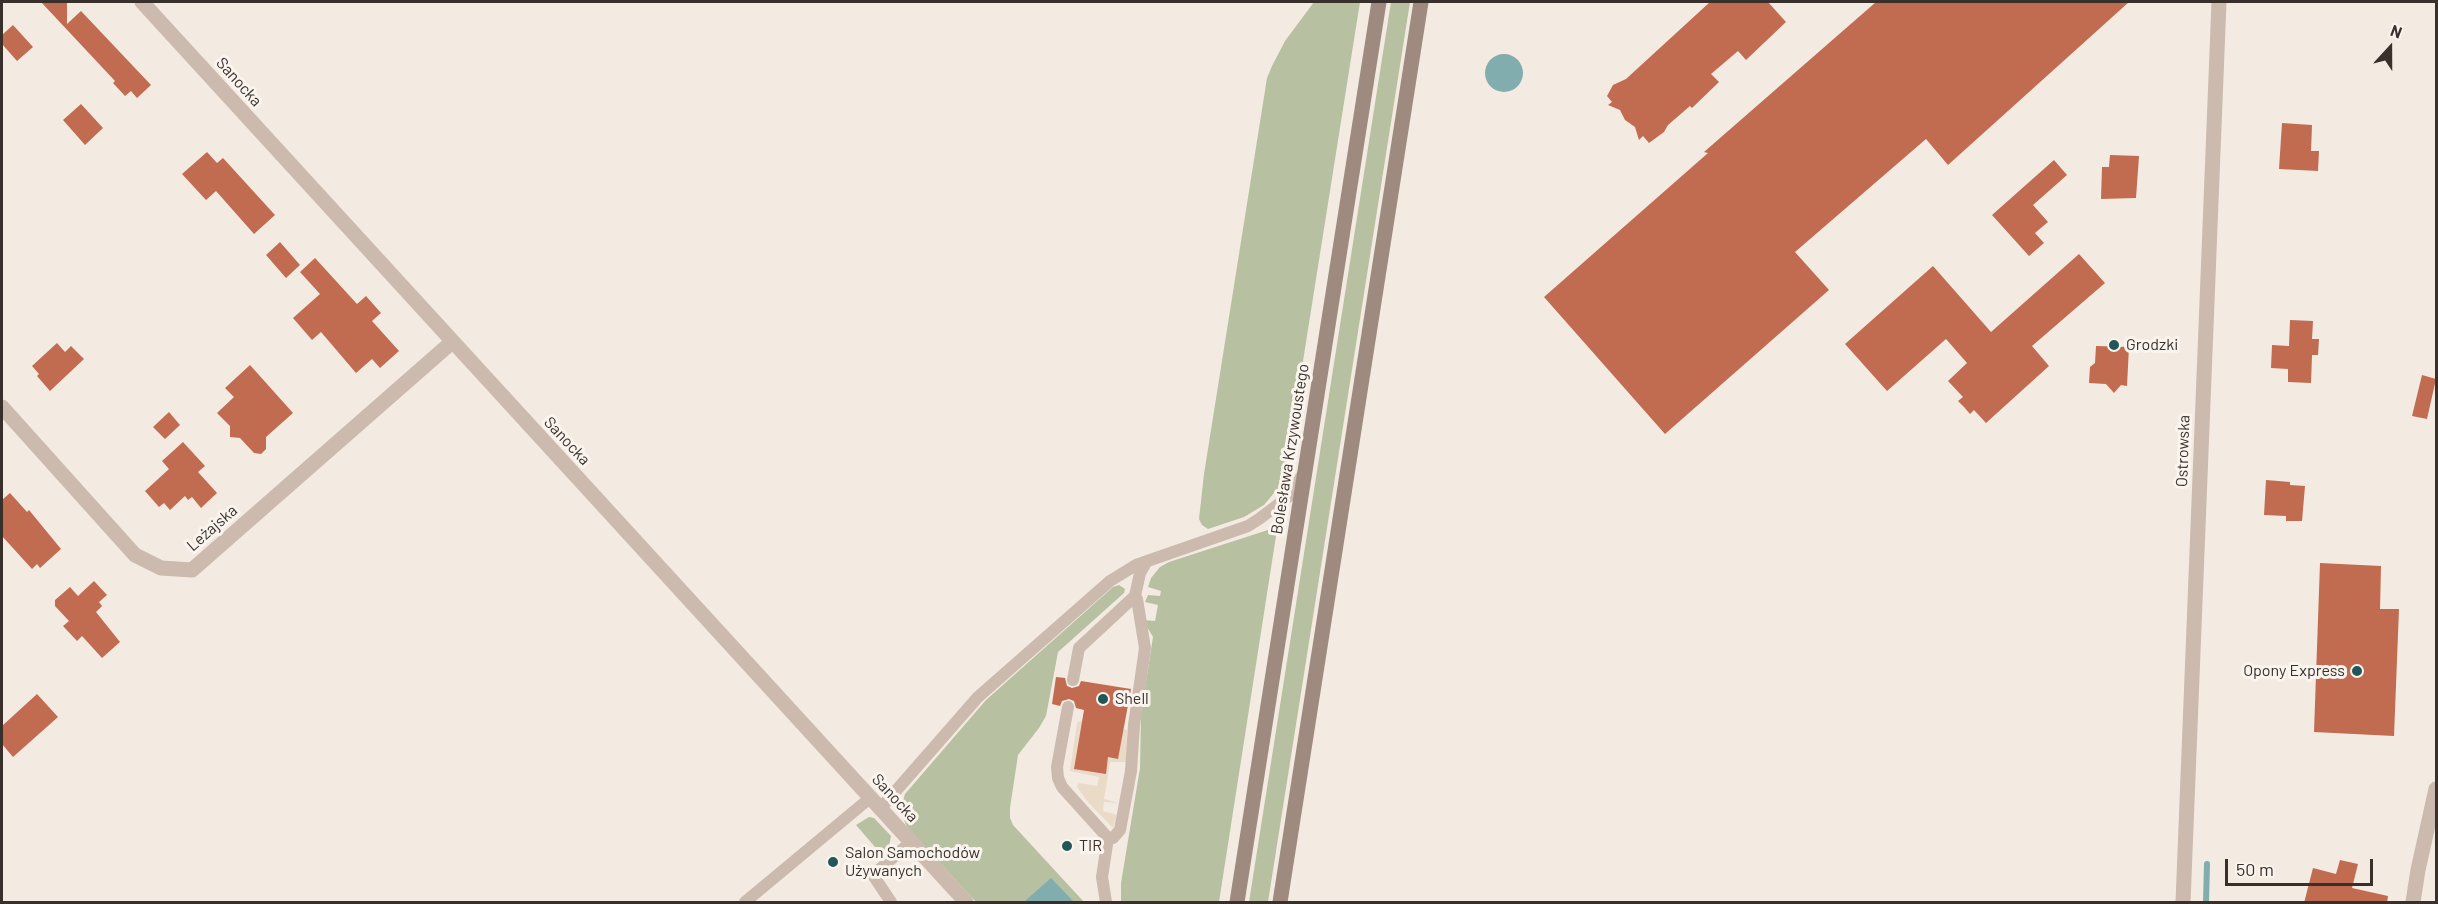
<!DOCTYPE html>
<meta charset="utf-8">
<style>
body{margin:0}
#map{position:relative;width:2438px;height:904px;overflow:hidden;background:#f3eae1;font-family:Barlow,sans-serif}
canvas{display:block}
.frame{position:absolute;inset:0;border:3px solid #39302b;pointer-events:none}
.north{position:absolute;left:2360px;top:18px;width:60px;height:60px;-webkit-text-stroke:4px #faf4ee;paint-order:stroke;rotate:21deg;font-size:16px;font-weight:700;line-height:24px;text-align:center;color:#39302b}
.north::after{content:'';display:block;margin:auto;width:21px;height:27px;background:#39302b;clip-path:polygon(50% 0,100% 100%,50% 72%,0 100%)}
.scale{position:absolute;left:2225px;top:859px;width:148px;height:27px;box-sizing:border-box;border:3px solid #39302b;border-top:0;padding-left:8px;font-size:18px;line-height:21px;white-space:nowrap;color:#39302b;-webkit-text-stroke:4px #faf4ee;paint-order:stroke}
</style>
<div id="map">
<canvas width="2438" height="904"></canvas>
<div class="frame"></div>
<div class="north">N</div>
<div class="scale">50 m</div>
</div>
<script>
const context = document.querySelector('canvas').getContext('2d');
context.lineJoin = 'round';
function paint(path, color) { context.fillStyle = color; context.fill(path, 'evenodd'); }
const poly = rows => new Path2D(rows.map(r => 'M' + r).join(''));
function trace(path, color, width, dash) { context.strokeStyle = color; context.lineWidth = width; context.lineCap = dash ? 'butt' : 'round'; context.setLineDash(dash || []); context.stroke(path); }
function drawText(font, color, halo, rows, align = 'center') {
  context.font = font + ' Barlow,sans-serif'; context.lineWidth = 6; context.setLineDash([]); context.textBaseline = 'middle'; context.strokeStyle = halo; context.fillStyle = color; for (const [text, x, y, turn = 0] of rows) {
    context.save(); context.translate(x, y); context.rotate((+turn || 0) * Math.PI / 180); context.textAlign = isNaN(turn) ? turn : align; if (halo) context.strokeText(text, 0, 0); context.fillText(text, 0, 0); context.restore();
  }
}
paint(poly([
 [1314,2,1360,2,1286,468,1279,487,1264,505,1244,517,1208,529,1202,525,1199,519,1204,474,1267,78,1272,66,1285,41],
 [1391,2,1410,2,1268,902,1249,902],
 [1271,529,1275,531,1276,536,1219,902,1121,902,1121,883,1140,768,1141,714,1153,637,1143,620,1155,621,1158,605,1145,602,1148,595,1160,596,1161,591,1148,587,1151,578,1160,567,1169,562],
 [1119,585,1125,589,1124,593,1058,652,1046,716,1039,728,1018,755,1010,808,1010,818,1013,825,1084,902,976,902,907,827,900,811,905,794,986,700,1113,587],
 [869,817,874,818,891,836,889,847,882,855,856,825]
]), '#b7c1a1');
paint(poly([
 [1080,721,1127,730,1126,762,1110,762,1104,799,1119,803,1104,802,1103,811,1117,815,1113,828,1087,801,1077,787,1079,783,1097,786,1099,777,1070,771,1077,723],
 [1081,726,1118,759,1108,757,1105,774]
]), '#eadbc9');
paint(poly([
 '1485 73a19 19 0 1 1 38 0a19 19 0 1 1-38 0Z',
 [1051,878,1074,902,1026,902,1025,901]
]), '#81adaf');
trace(poly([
 [2206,902,2207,864]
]), '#81adaf', 6);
paint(poly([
 [41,2,67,2,67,24,81,11,151,85,137,98,131,91,125,96,113,83,115,81],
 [1710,2,1768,2,1786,22,1746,60,1738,51,1711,74,1719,82,1692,108,1690,106,1668,125,1664,132,1649,143,1643,136,1639,140,1635,127,1625,120,1620,110,1608,105,1612,102,1607,96,1613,85,1626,79],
 [1876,2,2129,2,1948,165,1926,139,1795,252,1829,290,1665,434,1544,297,1708,153,1704,152],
 [13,25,33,47,17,61,2,44,2,35],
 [81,104,103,128,85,145,63,120],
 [2282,123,2312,125,2311,151,2319,151,2318,171,2279,169],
 [207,152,217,163,223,158,275,215,254,234,216,191,206,200,182,174],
 [2110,155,2139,156,2136,198,2101,199,2102,167,2109,167],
 [2054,160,2067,175,2033,205,2048,222,2035,233,2044,243,2029,256,1992,215],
 [280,242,300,265,286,278,266,255],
 [2079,254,2105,283,2032,346,2049,366,1986,423,1974,410,1970,414,1964,407,1958,401,1963,397,1948,381,1967,363,1946,339,1887,391,1845,344,1933,266,1991,332],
 [315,258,357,304,366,296,381,313,372,321,399,351,380,368,372,359,356,373,321,332,312,340,293,318,320,294,300,272],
 [2290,320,2313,321,2312,339,2319,339,2318,355,2312,355,2311,383,2288,382,2288,369,2271,368,2272,345,2289,346],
 [57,343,65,352,71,346,84,359,50,391,37,376,39,374,32,366],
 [2096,346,2129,347,2127,386,2121,385,2114,393,2106,384,2089,383,2090,367,2095,363],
 [250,365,293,413,266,437,266,449,261,454,254,453,240,438,230,437,230,426,217,413,234,397,225,388],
 [2422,375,2436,379,2427,419,2412,416],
 [169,412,180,425,165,439,153,427],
 [183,442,205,466,198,472,217,493,201,508,192,497,188,500,185,496,170,510,164,503,159,507,145,491,169,469,162,461],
 [2266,480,2290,482,2290,485,2305,486,2302,521,2286,521,2286,516,2264,515],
 [10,493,27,512,29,510,61,549,40,568,37,564,32,569,2,536,2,500],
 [2320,563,2381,566,2380,609,2399,609,2394,736,2314,732],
 [94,581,107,595,99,602,102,606,96,612,120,642,102,658,82,636,77,641,63,626,69,621,55,606,55,600,70,587,78,596],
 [1056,677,1065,678,1067,686,1072,688,1079,686,1081,681,1131,689,1118,759,1108,757,1106,774,1074,769,1084,710,1076,708,1074,701,1069,699,1062,701,1060,706,1052,704],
 [37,694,58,717,13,757,2,744,2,726],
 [2340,860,2358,864,2352,888,2388,896,2387,903,2304,903,2313,868,2336,874]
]), '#c16b51');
trace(poly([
 [1073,680,1079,648,1135,596],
 [1068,707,1057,767,1058,778,1062,787,1108,838,1102,877,1106,902],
 [880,809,978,697,1110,581,1136,565,1248,526,1259,519,1288,497,1303,474],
 [1108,838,1113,838,1120,830,1131,771,1134,725,1145,648,1137,599,1135,596,1140,573,1147,561],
 [745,902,870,798],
 [891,902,873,875,911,842]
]), '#cbbaad', 12);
trace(poly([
 [142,2,966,902],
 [2,407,135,555,161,568,192,570,452,342],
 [2413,902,2418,870,2436,789]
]), '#cbbaad', 15);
trace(poly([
 [2183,902,2219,2]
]), '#cbbaad', 15);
trace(poly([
 [1237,902,1379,2],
 [1280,902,1421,2]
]), '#9e8a7e', 15);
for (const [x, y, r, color] of [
 [2114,345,6,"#22575a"],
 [2357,671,6,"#22575a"],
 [1103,699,6,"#22575a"],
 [1067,846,6,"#22575a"],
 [833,862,6,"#22575a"]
]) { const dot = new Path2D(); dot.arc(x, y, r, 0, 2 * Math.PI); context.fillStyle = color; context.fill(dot); trace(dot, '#faf4ee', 2); }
drawText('16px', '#39302b', '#faf4ee', [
 ["Sanocka",239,82,48],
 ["Sanocka",567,441,47],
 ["Bolesława Krzywoustego",1290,449,-81],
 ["Ostrowska",2183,451,-88],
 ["Leżajska",212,528,-41],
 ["Sanocka",895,798,47]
]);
drawText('16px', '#39302b', '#faf4ee', [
 ["Grodzki",2126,345],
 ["Opony Express",2345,671,"right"],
 ["Shell",1115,699],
 ["TIR",1079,846],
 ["Salon Samochodów",845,853],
 ["Używanych",845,871]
], 'left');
</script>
